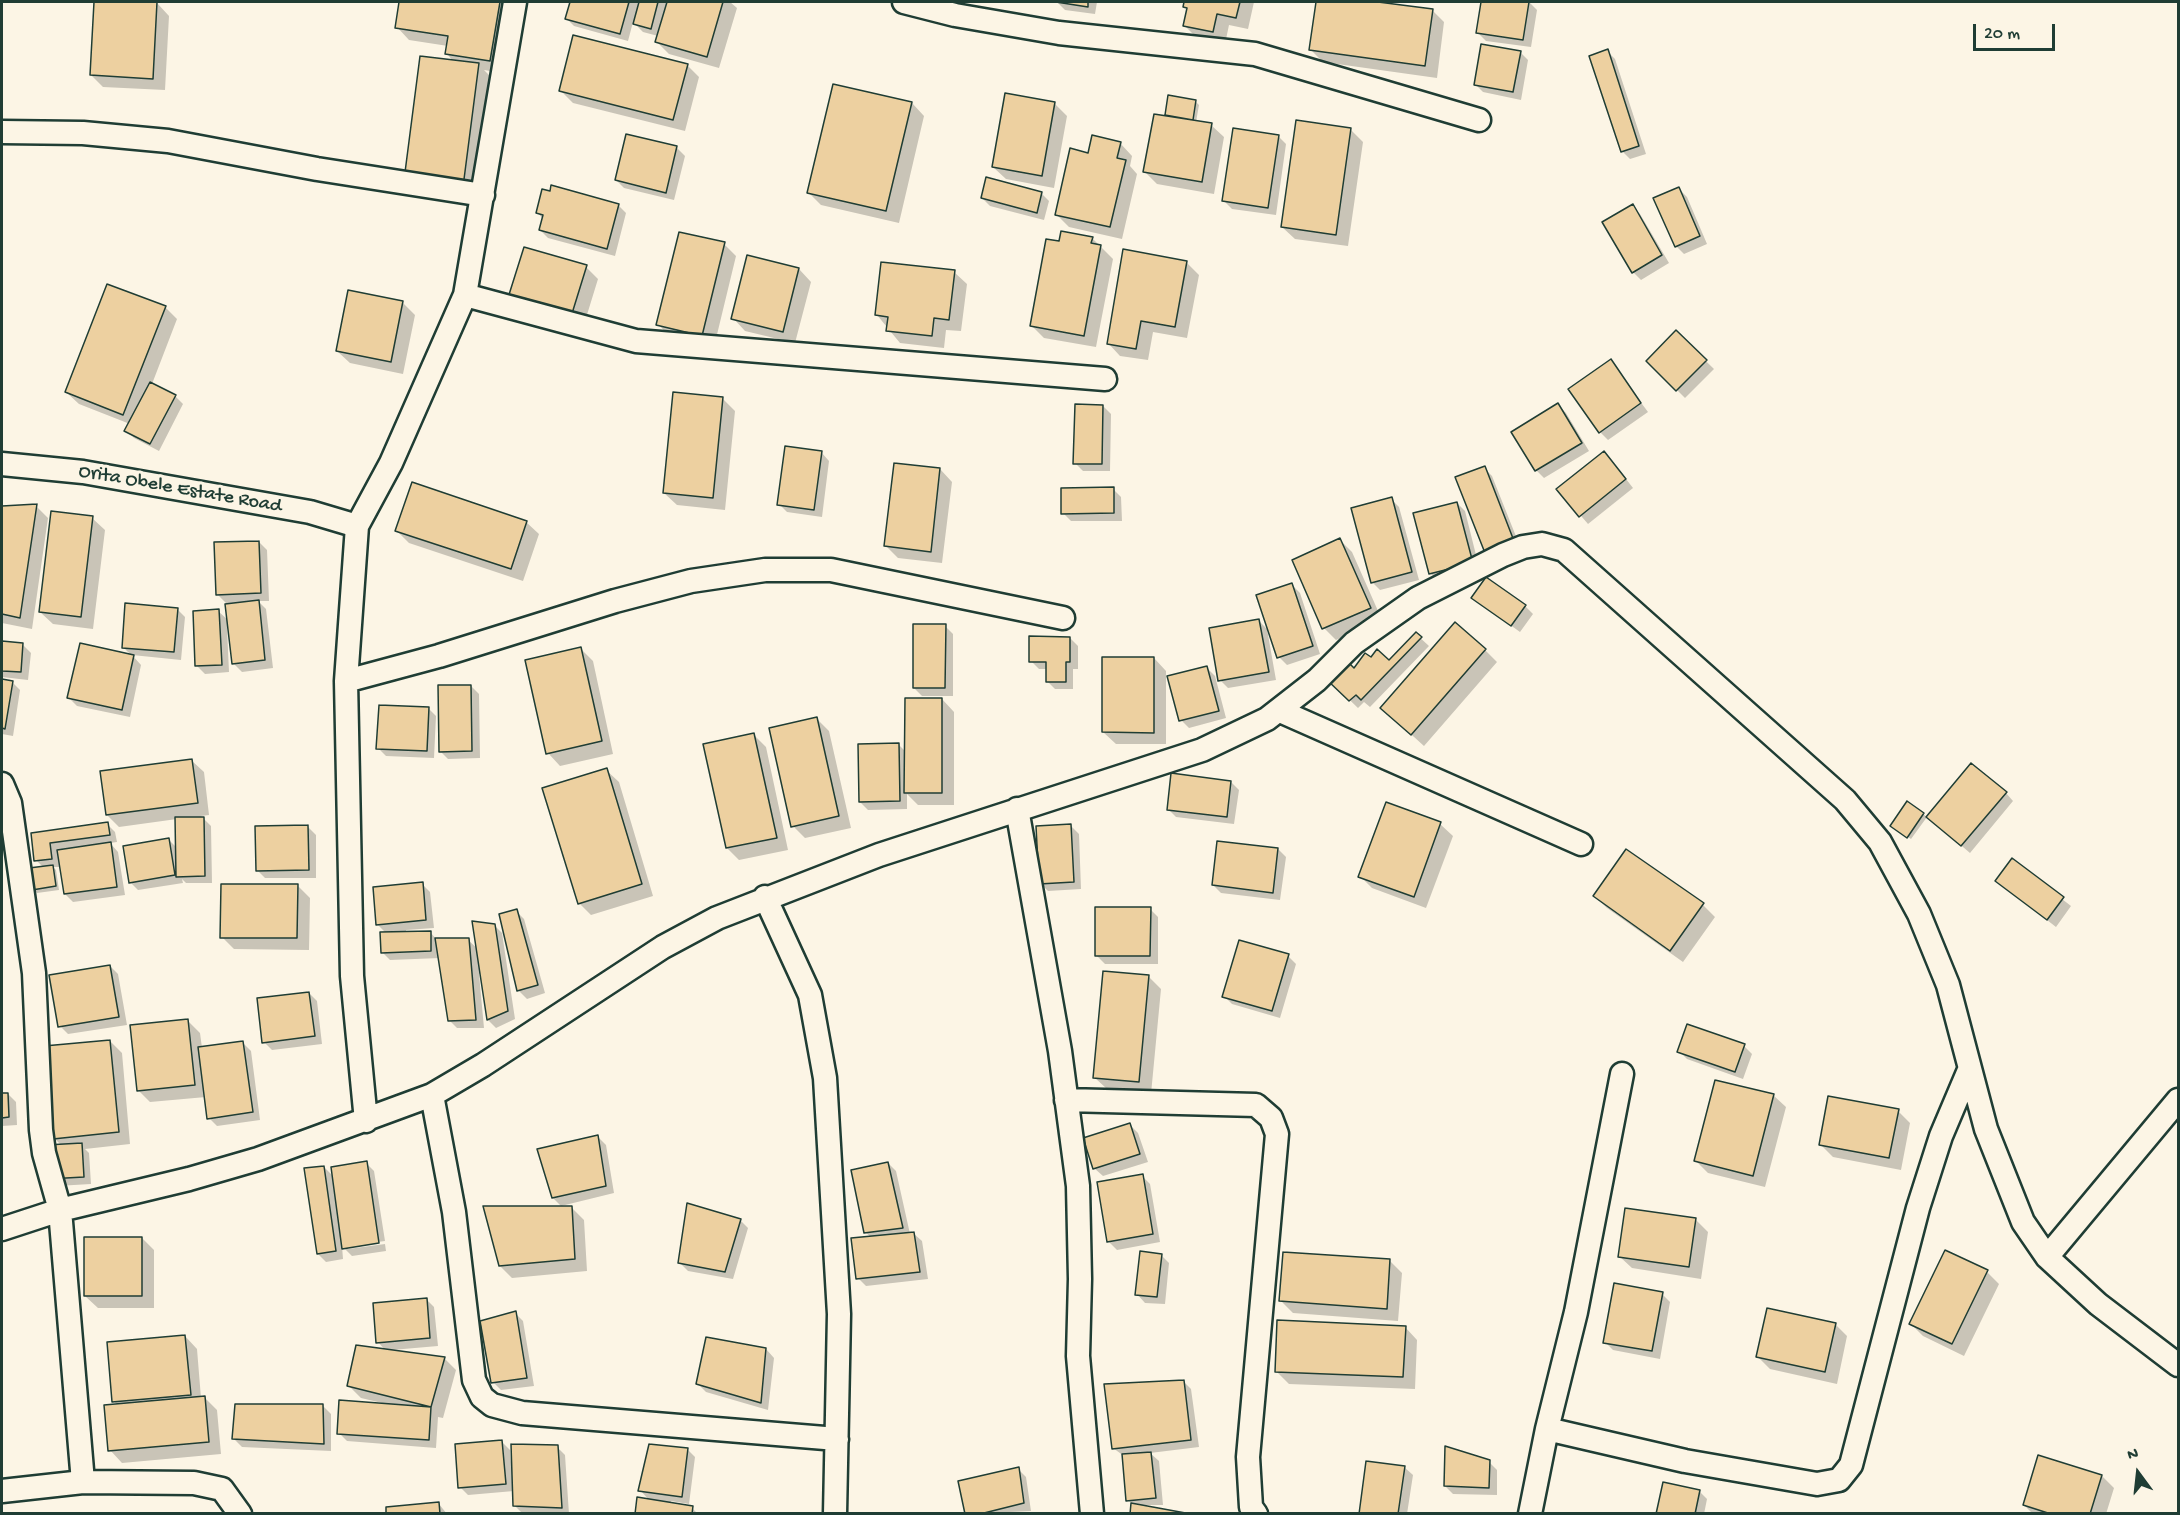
<!DOCTYPE html>
<style>
body{margin:0}
#map{position:relative;width:2180px;height:1515px;overflow:hidden;background:#fcf5e5;font-family:"Gochi Hand",sans-serif}
canvas{display:block}
.frame{position:absolute;inset:0;border:3px solid #1f3d34;pointer-events:none}
.north{position:absolute;left:2108px;top:1443px;width:60px;height:60px;-webkit-text-stroke:4px #fcf5e5;paint-order:stroke;rotate:345deg;font-size:16px;font-weight:700;line-height:24px;text-align:center;color:#1f3d34}
.north::after{content:'';display:block;margin:auto;width:21px;height:27px;background:#1f3d34;clip-path:polygon(50% 0,100% 100%,50% 72%,0 100%)}
.scale{position:absolute;left:1973px;top:24px;width:82px;height:27px;box-sizing:border-box;border:3px solid #1f3d34;border-top:0;padding-left:8px;font-size:18px;line-height:21px;white-space:nowrap;color:#1f3d34;-webkit-text-stroke:4px #fcf5e5;paint-order:stroke}
</style>
<div id="map">
<canvas width="2180" height="1515"></canvas>
<div class="frame"></div>
<div class="north">N</div>
<div class="scale">20 m</div>
</div>
<script>
const context = document.querySelector('canvas').getContext('2d');
context.lineJoin = 'round';
function paint(path, color) { context.fillStyle = color; context.fill(path, 'evenodd'); }
const poly = rows => new Path2D(rows.map(r => 'M' + r).join(''));
function trace(path, color, width, dash) { context.strokeStyle = color; context.lineWidth = width; context.lineCap = dash ? 'butt' : 'round'; context.setLineDash(dash || []); context.stroke(path); }
function drawText(font, color, halo, rows, align = 'center') {
  context.font = font + ' "Gochi Hand",sans-serif'; context.lineWidth = 6; context.setLineDash([]); context.textBaseline = 'middle'; context.strokeStyle = halo; context.fillStyle = color; for (const [text, x, y, turn = 0] of rows) {
    context.save(); context.translate(x, y); context.rotate((+turn || 0) * Math.PI / 180); context.textAlign = isNaN(turn) ? turn : align; if (halo) context.strokeText(text, 0, 0); context.fillText(text, 0, 0); context.restore();
  }
}
paint(poly([
 [95,2,157,3,169,16,165,90,103,87,91,75],
 [401,2,503,2,512,10,502,73,484,70,491,77,475,199,418,192,454,62,447,54,448,46,409,40,397,27],
 [571,2,636,2,640,5,640,2,730,2,737,8,719,68,669,54,657,42,658,36,643,32,633,22,628,41,574,26,566,18],
 [1057,2,1097,2,1095,14,1065,10],
 [1185,2,1254,2,1248,29,1229,25,1225,44,1197,38,1185,26,1188,10,1184,6],
 [1317,2,1366,2,1432,10,1444,22,1437,78,1323,62,1311,50],
 [1482,2,1529,2,1537,10,1531,47,1486,41,1478,33],
 [1607,51,1615,59,1646,154,1630,159,1622,151],
 [1520,52,1528,60,1521,100,1483,92,1475,84],
 [687,65,699,77,685,131,573,103,561,91],
 [1170,97,1196,102,1199,105,1196,122,1211,125,1224,137,1214,194,1157,184,1145,172,1166,117],
 [912,103,924,116,899,223,821,205,809,193],
 [1054,103,1067,116,1054,188,1006,179,993,167],
 [1351,130,1363,142,1348,246,1295,239,1282,227],
 [627,136,677,148,685,156,674,200,624,188,616,180],
 [1278,136,1286,144,1276,215,1232,209,1224,201],
 [1120,143,1132,156,1130,166,1137,174,1122,239,1069,227,1056,214],
 [1679,189,1687,197,1707,244,1684,254,1676,246],
 [1041,193,1049,201,1044,220,990,206,982,198],
 [618,205,626,213,615,256,548,238,540,230,543,219,538,213],
 [1632,206,1640,214,1669,263,1641,280,1633,272],
 [1092,238,1113,259,1096,347,1044,338,1031,325,1060,243],
 [724,244,736,256,714,347,670,337,658,324],
 [1186,262,1199,275,1187,338,1153,332,1148,360,1120,356,1108,343],
 [586,267,598,279,582,331,521,312],
 [799,269,811,282,795,343,745,331,733,318],
 [954,272,967,284,961,331,946,330,944,348,900,343,877,315],
 [402,302,415,315,403,374,350,363,337,351],
 [165,307,177,319,152,384,175,396,183,404,159,451,134,438,126,430,130,424,79,404,66,392],
 [1676,332,1714,369,1685,398,1648,361],
 [1610,361,1648,412,1608,440,1600,432],
 [722,398,735,411,725,510,677,505,664,493],
 [1558,405,1566,413,1589,451,1544,478,1536,470],
 [1103,406,1111,414,1110,471,1083,471,1075,463],
 [821,452,829,461,822,517,787,512,779,504],
 [1612,461,1633,488,1588,524,1558,489],
 [1484,468,1492,476,1521,549,1494,560],
 [940,469,952,482,942,563,898,558,886,546],
 [1113,489,1121,497,1122,521,1071,521,1063,513],
 [1391,499,1399,507,1419,580,1380,590,1372,582],
 [1457,503,1465,511,1480,571,1438,581,1430,573],
 [36,506,48,518,32,629,2,623,2,507],
 [92,518,105,530,93,629,53,624,40,612],
 [526,522,539,534,523,581,409,543,397,531],
 [1340,540,1352,552,1382,620,1336,640,1324,628],
 [259,542,267,550,269,601,258,601,266,609,273,668,242,672,234,664,229,627,227,628,229,672,205,674,197,666,218,611,229,621,228,605,218,595],
 [1292,585,1300,593,1320,654,1287,665,1279,657],
 [1473,598,1525,606,1533,614,1520,632],
 [177,609,185,617,181,660,132,655,141,665,130,717,77,706,69,698,133,657,123,647],
 [1259,621,1267,629,1276,680,1228,688,1220,680],
 [945,626,953,634,953,696,922,696,914,688],
 [1416,634,1429,646,1370,707,1364,702,1358,708,1328,679,1354,670,1371,658,1389,662],
 [1070,638,1078,646,1078,669,1073,669,1073,689,1055,689,1047,681,1047,669,1039,669,1031,661],
 [2,643,23,645,31,653,28,680,2,677],
 [581,649,593,661,613,754,560,766,548,753],
 [1485,650,1497,662,1424,746,1382,708],
 [1154,658,1166,671,1166,744,1116,744,1103,732],
 [1207,668,1215,676,1226,718,1189,728,1181,720],
 [2,680,12,682,20,690,13,736,2,734],
 [471,686,479,694,480,758,448,759,440,751],
 [942,699,954,712,954,805,918,805,907,794,907,809,868,810,860,802,899,745,906,752],
 [428,708,436,716,434,758,386,756,378,748],
 [816,718,829,731,851,828,805,838,793,826],
 [754,735,766,747,788,850,739,860,727,848],
 [191,760,204,772,209,815,201,816,211,826,212,883,186,883,182,879,183,883,138,890,130,882,169,840,177,848,177,819,119,827,107,815],
 [606,770,619,782,653,896,591,915,579,903],
 [1231,782,1239,790,1234,824,1176,817,1168,809],
 [2006,793,2013,801,1970,853,1928,817],
 [1923,814,1927,817,1911,839,1893,826],
 [107,824,115,832,117,842,110,843,118,852,125,895,73,902,65,894,61,867,53,867,56,870,59,890,37,893,33,889,44,868,36,860,33,834],
 [1440,824,1453,836,1426,908,1372,888,1360,876],
 [1070,825,1079,834,1081,889,1048,891,1040,883],
 [308,827,316,835,316,878,265,878,257,870],
 [1278,849,1286,857,1280,900,1221,893,1213,885],
 [1626,851,1703,905,1715,917,1683,962,1607,908,1594,896],
 [2013,861,2071,906,2056,927,1997,881],
 [422,884,430,892,434,928,406,930,406,933,430,932,437,940,468,940,478,949,494,925,502,933,515,1019,496,1028,488,1020,481,973,479,974,484,1028,457,1028,449,1020,440,958,390,960,382,952,387,934,377,924],
 [298,886,310,898,309,950,234,949,222,937],
 [1150,909,1158,917,1158,964,1105,964,1097,956],
 [516,911,524,919,545,993,527,999,519,991,501,915],
 [1288,956,1296,964,1280,1018,1232,1004,1224,996],
 [110,966,118,974,127,1025,68,1034,60,1026],
 [1149,977,1161,989,1151,1094,1107,1089,1094,1077],
 [309,993,317,1001,322,1044,272,1050,264,1042],
 [188,1021,200,1033,202,1048,243,1043,251,1051,260,1120,217,1126,209,1118,206,1097,150,1102,138,1090],
 [110,1041,122,1053,130,1144,85,1149,89,1153,91,1184,57,1186,62,1146,54,1138],
 [1744,1046,1752,1054,1743,1079,1687,1059,1679,1051],
 [2,1094,8,1094,16,1102,17,1125,2,1126],
 [1773,1095,1786,1107,1765,1187,1708,1173,1696,1161],
 [1898,1111,1910,1123,1901,1170,1833,1157,1821,1145],
 [1130,1125,1138,1133,1148,1162,1103,1176,1094,1168],
 [598,1137,606,1145,614,1193,561,1206,553,1198],
 [366,1163,374,1171,385,1241,348,1246,348,1249,385,1244,386,1251,352,1256,342,1246,343,1259,326,1262,318,1254,324,1167,334,1177],
 [888,1163,896,1171,910,1234,913,1233,922,1241,928,1279,866,1286,858,1278,871,1237,865,1232],
 [1142,1176,1150,1184,1160,1242,1117,1250,1109,1242,1099,1183],
 [571,1207,584,1220,587,1271,512,1278,500,1266],
 [1695,1219,1708,1232,1701,1279,1632,1268,1619,1256],
 [740,1220,748,1228,733,1279,688,1271,680,1263],
 [142,1238,154,1250,154,1308,98,1308,85,1296],
 [1161,1255,1169,1263,1165,1304,1145,1303,1137,1294],
 [1390,1261,1402,1273,1398,1321,1293,1313,1280,1300],
 [1987,1272,1999,1284,1964,1356,1923,1336,1911,1324],
 [1662,1294,1670,1302,1660,1359,1613,1350,1605,1342],
 [426,1299,434,1307,438,1346,392,1350,444,1358,456,1370,443,1418,438,1417,436,1448,347,1441,339,1433,382,1403,361,1398,348,1385,386,1351,378,1342],
 [515,1313,523,1321,534,1386,501,1390,493,1382],
 [1835,1324,1847,1336,1837,1384,1770,1369,1757,1356],
 [1405,1327,1417,1340,1415,1389,1289,1384,1276,1371],
 [185,1336,197,1349,201,1398,205,1398,217,1410,221,1454,122,1463,110,1450,118,1406,114,1401],
 [766,1349,774,1358,768,1410,706,1392,698,1384],
 [1183,1381,1191,1389,1199,1447,1150,1453,1159,1461,1163,1505,1133,1505,1128,1500,1124,1456,1113,1448],
 [323,1406,331,1414,331,1451,242,1447,234,1439],
 [502,1442,510,1450,511,1462,557,1447,565,1455,569,1514,522,1513,514,1505,514,1491,468,1495,460,1487],
 [687,1449,695,1457,689,1504,671,1501,671,1504,692,1508,698,1514,637,1514,650,1501,640,1490],
 [1489,1462,1497,1470,1497,1495,1453,1494,1445,1486],
 [1404,1467,1413,1475,1407,1514,1360,1514],
 [1018,1469,1026,1477,1031,1511,967,1514],
 [2102,1476,2114,1488,2106,1514,2033,1514,2024,1505],
 [1699,1491,1707,1499,1704,1514,1657,1514],
 [439,1504,447,1514,388,1514]
]), '#0003');
const building = poly([
 [94,2,157,2,153,79,90,75,94,2],
 [399,2,500,2,490,61,445,54,448,36,395,28,399,2],
 [570,2,629,2,620,34,565,19,570,2],
 [639,2,658,2,651,29,633,24,639,2],
 [667,2,723,2,707,57,655,42,667,2],
 [1056,2,1088,2,1088,7,1056,2],
 [1184,2,1240,2,1236,18,1217,14,1213,32,1183,26,1187,8,1183,7,1184,2],
 [1316,2,1378,2,1433,9,1425,66,1309,50,1316,2],
 [1481,2,1529,2,1523,40,1476,33,1481,2],
 [573,35,688,64,673,120,559,91,573,35],
 [1481,44,1521,51,1513,92,1474,85,1481,44],
 [1608,49,1639,146,1621,152,1589,56,1608,49],
 [420,56,479,63,463,187,404,180,420,56],
 [833,84,912,102,886,211,807,193,833,84],
 [1005,93,1055,102,1042,176,992,167,1005,93],
 [1168,95,1196,100,1193,120,1165,115,1168,95],
 [1154,114,1212,123,1202,182,1143,172,1154,114],
 [1296,120,1351,128,1336,235,1281,227,1296,120],
 [1233,128,1279,135,1268,208,1222,201,1233,128],
 [626,134,677,146,666,193,615,180,626,134],
 [1092,135,1121,142,1117,158,1126,160,1110,227,1055,215,1070,148,1088,153,1092,135],
 [986,177,1042,192,1037,213,981,198,986,177],
 [551,185,619,204,607,249,539,230,543,215,536,213,542,189,550,191,551,185],
 [1679,187,1700,236,1675,247,1653,198,1679,187],
 [1633,204,1662,255,1632,273,1602,222,1633,204],
 [1061,231,1093,237,1091,243,1101,245,1084,336,1030,326,1046,239,1059,241,1061,231],
 [679,232,725,242,702,336,656,325,679,232],
 [524,247,587,265,570,320,507,301,524,247],
 [1123,249,1187,261,1175,327,1141,321,1136,349,1107,344,1123,249],
 [747,255,799,268,783,332,731,319,747,255],
 [881,262,955,270,949,320,934,318,932,336,886,331,888,317,875,315,881,262],
 [107,284,166,306,123,415,65,392,107,284],
 [348,290,403,301,391,362,336,351,348,290],
 [1676,330,1707,360,1676,391,1646,361,1676,330],
 [1611,359,1641,403,1599,433,1568,389,1611,359],
 [150,382,176,395,150,444,124,431,150,382],
 [673,392,723,397,713,498,663,493,673,392],
 [1558,403,1582,443,1535,471,1511,432,1558,403],
 [1075,404,1103,405,1102,464,1073,464,1075,404],
 [785,446,822,451,814,510,777,505,785,446],
 [1604,451,1626,479,1579,517,1556,489,1604,451],
 [894,463,940,468,931,552,884,546,894,463],
 [1485,466,1514,541,1485,553,1455,477,1485,466],
 [412,482,527,521,511,569,395,531,412,482],
 [1114,487,1114,513,1061,514,1061,488,1114,487],
 [1392,497,1412,572,1371,583,1351,508,1392,497],
 [1457,502,1473,563,1429,574,1413,513,1457,502],
 [37,504,20,618,2,614,2,506,37,504],
 [51,511,93,516,81,617,39,612,51,511],
 [1340,538,1371,608,1322,629,1292,560,1340,538],
 [259,541,261,593,216,595,214,542,259,541],
 [1486,577,1526,605,1511,626,1471,598,1486,577],
 [1292,583,1313,646,1277,658,1256,595,1292,583],
 [259,600,265,660,232,664,225,604,259,600],
 [125,603,178,608,174,652,122,648,125,603],
 [219,609,222,665,195,666,193,611,219,609],
 [1259,619,1269,672,1218,681,1209,628,1259,619],
 [1455,622,1486,649,1411,735,1380,708,1455,622],
 [913,624,946,624,945,688,913,688,913,624],
 [1416,632,1422,637,1361,700,1356,695,1349,701,1326,679,1345,659,1354,668,1365,653,1371,657,1377,649,1389,660,1416,632],
 [1029,636,1070,637,1070,662,1066,662,1066,682,1046,682,1046,662,1029,662,1029,636],
 [2,641,23,643,21,672,2,671,2,641],
 [80,643,134,655,122,710,67,698,80,643],
 [581,647,602,741,546,754,525,660,581,647],
 [1102,657,1154,657,1154,733,1102,732,1102,657],
 [1207,666,1219,711,1179,721,1167,676,1207,666],
 [2,679,13,681,5,729,2,728,2,679],
 [438,685,471,685,472,751,439,752,438,685],
 [905,698,942,698,942,793,904,793,905,698],
 [379,705,429,707,427,751,376,749,379,705],
 [817,717,839,816,791,827,769,728,817,717],
 [754,733,777,838,726,848,703,744,754,733],
 [899,743,900,801,859,802,858,744,899,743],
 [192,759,198,803,106,815,100,771,192,759],
 [1971,763,2007,792,1961,846,1926,817,1971,763],
 [607,768,642,884,578,904,542,788,607,768],
 [1171,773,1231,781,1227,817,1167,810,1171,773],
 [1907,801,1924,813,1907,838,1890,826,1907,801],
 [1386,802,1441,822,1414,897,1358,877,1386,802],
 [175,817,204,817,205,876,176,877,175,817],
 [108,822,110,835,50,843,52,859,34,861,31,833,108,822],
 [1071,824,1074,882,1039,884,1036,826,1071,824],
 [308,825,309,870,256,871,255,826,308,825],
 [169,838,175,875,129,883,123,846,169,838],
 [1217,841,1278,848,1273,893,1212,885,1217,841],
 [111,842,117,887,64,894,57,850,111,842],
 [1626,849,1704,903,1670,951,1593,896,1626,849],
 [2012,858,2064,897,2047,920,1995,881,2012,858],
 [53,865,56,886,32,890,29,868,53,865],
 [423,882,426,920,376,925,373,887,423,882],
 [221,884,298,884,297,938,220,938,221,884],
 [1095,907,1151,907,1150,956,1095,956,1095,907],
 [517,909,538,985,517,991,499,914,517,909],
 [472,921,495,924,508,1011,487,1020,472,921],
 [431,931,431,951,381,953,380,932,431,931],
 [435,938,469,938,476,1020,448,1021,435,938],
 [1239,940,1289,954,1272,1011,1222,997,1239,940],
 [110,965,119,1017,58,1027,49,975,110,965],
 [1103,971,1149,975,1139,1082,1093,1078,1103,971],
 [309,992,315,1036,262,1043,257,998,309,992],
 [188,1019,195,1085,137,1091,130,1025,188,1019],
 [1687,1024,1745,1044,1735,1072,1677,1052,1687,1024],
 [110,1040,119,1132,53,1139,44,1046,110,1040],
 [243,1041,253,1112,207,1119,198,1047,243,1041],
 [1715,1080,1774,1094,1753,1176,1694,1161,1715,1080],
 [2,1093,8,1093,9,1117,2,1118,2,1093],
 [1828,1096,1899,1109,1889,1158,1819,1145,1828,1096],
 [1130,1123,1140,1154,1093,1169,1083,1138,1130,1123],
 [598,1135,606,1186,552,1198,537,1149,598,1135],
 [82,1143,84,1177,48,1179,46,1145,82,1143],
 [367,1161,379,1243,342,1249,331,1167,367,1161],
 [888,1162,903,1228,864,1233,851,1170,888,1162],
 [324,1166,336,1251,317,1254,304,1168,324,1166],
 [1143,1174,1153,1234,1107,1242,1097,1182,1143,1174],
 [687,1203,741,1219,725,1272,678,1263,687,1203],
 [483,1206,572,1206,575,1259,499,1266,483,1206],
 [1625,1208,1696,1218,1689,1267,1618,1257,1625,1208],
 [914,1232,920,1272,856,1279,851,1238,914,1232],
 [84,1237,142,1237,142,1296,84,1296,84,1237],
 [1945,1250,1988,1270,1952,1344,1909,1324,1945,1250],
 [1140,1251,1162,1254,1157,1297,1135,1295,1140,1251],
 [1283,1252,1390,1259,1387,1309,1279,1301,1283,1252],
 [1614,1283,1663,1292,1652,1351,1603,1343,1614,1283],
 [427,1298,430,1338,376,1343,373,1303,427,1298],
 [1767,1308,1836,1323,1825,1372,1756,1357,1767,1308],
 [516,1311,527,1378,491,1383,480,1321,516,1311],
 [1277,1320,1406,1326,1403,1377,1275,1372,1277,1320],
 [185,1335,191,1395,112,1402,107,1342,185,1335],
 [706,1337,766,1348,761,1403,696,1384,706,1337],
 [356,1345,445,1357,431,1407,347,1386,356,1345],
 [1184,1380,1191,1440,1112,1449,1104,1384,1184,1380],
 [205,1396,209,1442,108,1451,104,1405,205,1396],
 [339,1400,431,1407,429,1440,337,1434,339,1400],
 [235,1404,323,1404,324,1444,232,1439,235,1404],
 [502,1440,506,1484,458,1488,455,1444,502,1440],
 [511,1444,558,1445,562,1508,513,1506,511,1444],
 [649,1444,688,1448,682,1497,638,1491,649,1444],
 [1445,1446,1490,1460,1489,1488,1444,1486,1445,1446],
 [1151,1452,1156,1498,1126,1501,1122,1454,1151,1452],
 [2038,1455,2102,1475,2090,1514,2051,1514,2023,1505,2038,1455],
 [1366,1461,1405,1466,1398,1514,1359,1514,1366,1461],
 [1019,1467,1024,1503,980,1514,965,1514,958,1481,1019,1467],
 [1663,1482,1700,1490,1695,1514,1656,1514,1663,1482],
 [637,1497,693,1506,692,1514,635,1514,637,1497],
 [439,1502,440,1514,386,1514,386,1507,439,1502],
 [1131,1503,1191,1514,1130,1514,1131,1503]
]);
paint(building, '#edd0a0');
trace(building, '#1f3d34', 1.5);
const minor = poly([
 [904,2,955,15,1059,33,1255,54,1479,120],
 [2,132,83,133,168,141,317,169,483,195],
 [465,295,636,341,1105,379],
 [2,464,83,472,310,512,357,526],
 [346,681,439,656,615,601,691,581,765,570,831,570,1063,618],
 [1280,711,1581,844],
 [2,784,10,803,34,973,41,1130,44,1153,60,1210,83,1482],
 [1017,809,1060,1051,1078,1186,1080,1279,1078,1356,1092,1514],
 [765,897,810,995,825,1078,839,1314,835,1514],
 [432,1095,454,1212,474,1380,482,1397,492,1405,522,1413,837,1439],
 [1066,1100,1256,1105,1271,1118,1277,1134,1248,1457,1251,1507,1256,1514],
 [366,1121,352,976,346,681,357,526,391,463,465,295,515,2],
 [2,1229,60,1210,189,1179,258,1159,432,1095,483,1065,663,947,717,918,879,855,1202,750,1267,719,1317,680,1354,643,1418,598,1503,555,1523,547,1542,544,1564,550,1845,800,1880,842,1919,914,1948,985,1986,1129,2023,1222,2047,1257,2098,1304,2178,1365],
 [2047,1257,2178,1100],
 [1547,1429,1685,1461,1817,1484,1839,1480,1851,1465,1918,1208,1941,1136,1969,1070],
 [2,1491,83,1482,194,1483,222,1489,240,1514],
 [1530,1514,1547,1429,1576,1312,1622,1074]
]);
trace(minor, '#1f3d34', 27);
trace(minor, '#fcf5e5', 22);
drawText('20px', '#1f3d34', '#fcf5e5', [
 ["Orita Obele Estate Road",180,490,10]
]);
</script>
